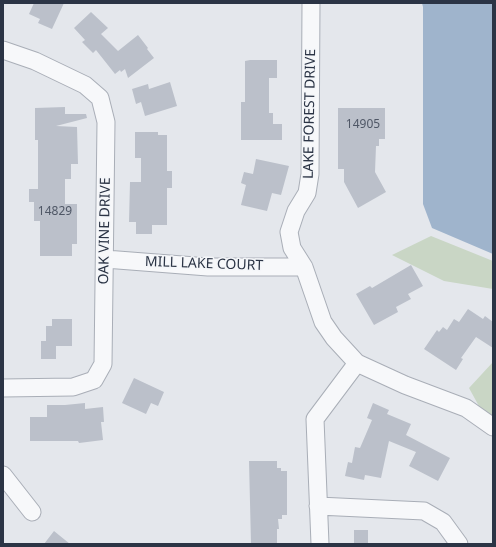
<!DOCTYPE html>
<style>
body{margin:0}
#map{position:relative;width:496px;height:547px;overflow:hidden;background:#e4e7ec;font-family:"Noto Sans",sans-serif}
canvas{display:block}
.frame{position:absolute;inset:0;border:4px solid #2b3445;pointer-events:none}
</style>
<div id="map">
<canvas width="496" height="547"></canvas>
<div class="frame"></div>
</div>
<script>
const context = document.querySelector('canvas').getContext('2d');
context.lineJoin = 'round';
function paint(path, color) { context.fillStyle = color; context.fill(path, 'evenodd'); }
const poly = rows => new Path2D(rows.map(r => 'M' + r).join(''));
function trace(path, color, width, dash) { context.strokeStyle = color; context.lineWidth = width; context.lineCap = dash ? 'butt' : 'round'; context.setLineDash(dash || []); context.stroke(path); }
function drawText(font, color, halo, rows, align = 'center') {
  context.font = font + ' "Noto Sans",sans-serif'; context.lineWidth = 3; context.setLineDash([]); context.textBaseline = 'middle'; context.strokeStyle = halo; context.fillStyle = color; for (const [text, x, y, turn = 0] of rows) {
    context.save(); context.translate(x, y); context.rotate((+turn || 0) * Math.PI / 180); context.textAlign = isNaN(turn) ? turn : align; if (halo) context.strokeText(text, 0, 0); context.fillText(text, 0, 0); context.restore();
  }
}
paint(poly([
 [431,236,493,261,493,289,444,281,392,255],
 [493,362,493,417,480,408,469,388]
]), '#c9d6c5');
paint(poly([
 [422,3,493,3,493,254,432,228,423,204,423,7]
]), '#9fb4cc');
paint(poly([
 [34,3,64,3,52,29,38,23,40,19,29,14],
 [91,12,108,28,101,34,118,51,138,35,148,48,147,49,154,58,128,78,125,69,121,72,120,70,115,74,96,50,93,53,82,42,85,40,74,28],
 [250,60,277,60,277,78,269,78,269,113,273,113,273,124,282,124,282,140,241,140,241,102,245,102,245,61],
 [170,82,177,106,145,116,141,102,136,104,132,89,148,84,149,89],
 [65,107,65,114,86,114,87,118,56,126,77,127,78,164,71,164,71,179,65,179,65,204,77,204,77,244,72,244,72,256,40,256,40,221,34,221,34,202,29,202,29,189,38,189,38,140,35,140,35,108],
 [338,108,385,108,385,139,379,139,379,146,376,146,375,172,386,192,358,208,344,182,344,169,338,169],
 [135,132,158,132,158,135,167,135,167,171,172,171,172,188,167,188,167,225,152,225,152,234,136,234,136,222,129,222,130,182,141,182,141,158,135,158],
 [256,159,289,166,281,195,272,193,267,211,241,205,246,185,241,183,244,172,253,174],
 [411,265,423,286,408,294,411,299,396,307,398,312,374,325,356,294,370,286,372,288],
 [468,309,483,319,485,316,493,322,493,348,476,337,461,358,463,359,456,370,424,349,437,330,439,332,443,327,447,330,454,319,459,322],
 [52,319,72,319,72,346,56,346,56,359,41,359,41,341,46,341,46,326,52,326],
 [134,378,164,392,158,406,151,403,146,414,122,403],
 [85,403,85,409,103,407,104,422,101,422,103,440,79,443,78,441,30,441,30,417,47,417,47,405,65,405],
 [373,403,389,410,387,414,411,424,406,435,450,458,438,481,409,466,416,452,389,441,381,478,365,475,364,480,345,476,348,462,352,463,355,447,360,448,372,420,367,418],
 [249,461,277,461,277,468,281,468,281,471,287,471,287,515,282,515,282,519,278,519,279,529,277,529,277,544,251,544],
 [354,530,368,530,368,544,354,544],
 [54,531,70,544,44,544]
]), '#bbc0ca');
const minor = poly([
 [311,3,310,174,307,193,296,211,289,232,292,248,304,267,323,322,334,338,357,363,405,385,466,408,493,427],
 [3,50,35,61,85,85,100,98,106,122,103,364,94,380,73,387,3,388],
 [105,259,208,267,304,267],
 [3,475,32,512],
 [318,506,424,511,443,522,459,544],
 [320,544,315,419,357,363]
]);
trace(minor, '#a9aeb7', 19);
trace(minor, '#f7f8fa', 17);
drawText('12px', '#4f5766', null, [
 ["14905",363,125],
 ["14829",55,212]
]);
drawText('14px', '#2b3445', '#f4f6f9', [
 ["LAKE FOREST DRIVE",310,114,-89],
 ["OAK VINE DRIVE",105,231,-89],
 ["MILL LAKE COURT",204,264,2]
]);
</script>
